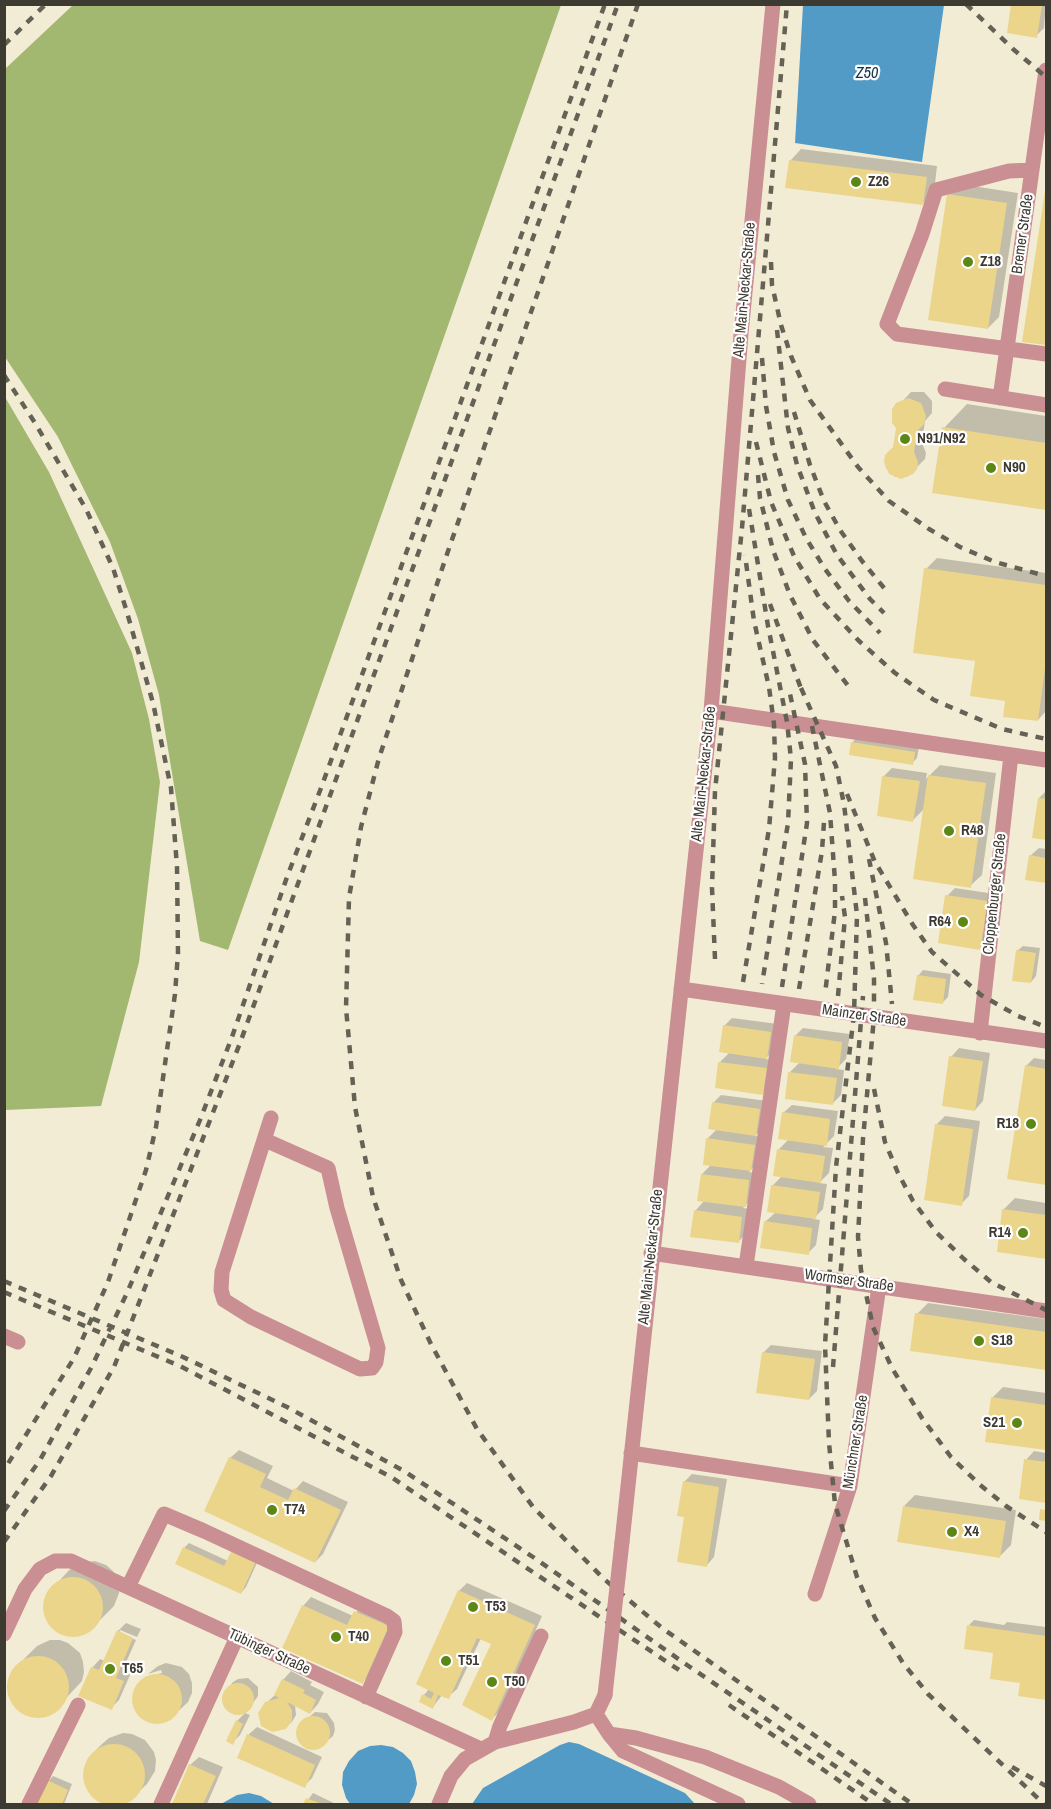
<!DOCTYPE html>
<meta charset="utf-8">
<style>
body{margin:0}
#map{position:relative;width:1051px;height:1809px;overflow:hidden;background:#f3ecd5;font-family:"Archivo Narrow",sans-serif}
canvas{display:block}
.frame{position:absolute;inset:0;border:6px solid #3d3a31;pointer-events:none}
</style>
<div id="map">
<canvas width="1051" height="1809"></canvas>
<div class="frame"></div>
</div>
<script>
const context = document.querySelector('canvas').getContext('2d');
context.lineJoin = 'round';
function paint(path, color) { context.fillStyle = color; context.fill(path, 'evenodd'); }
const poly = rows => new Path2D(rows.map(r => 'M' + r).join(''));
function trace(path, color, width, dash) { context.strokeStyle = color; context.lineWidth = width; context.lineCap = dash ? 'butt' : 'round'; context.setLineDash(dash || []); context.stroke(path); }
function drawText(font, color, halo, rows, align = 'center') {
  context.font = font + ' "Archivo Narrow",sans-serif'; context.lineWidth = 4.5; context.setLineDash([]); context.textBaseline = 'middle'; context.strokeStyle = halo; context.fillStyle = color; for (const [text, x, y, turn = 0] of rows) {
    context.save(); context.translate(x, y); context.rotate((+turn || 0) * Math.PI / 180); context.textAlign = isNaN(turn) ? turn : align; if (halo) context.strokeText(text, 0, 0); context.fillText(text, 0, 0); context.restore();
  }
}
paint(poly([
 [73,5,561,5,228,950,200,941,159,695,138,619,110,542,58,437,5,357,5,69],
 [5,397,49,472,132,653,149,719,160,782,139,962,101,1106,5,1110]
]), '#a2b770');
paint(poly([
 [803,5,944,5,922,162,795,143],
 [569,1742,579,1744,685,1793,695,1804,472,1804,483,1788,560,1745],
 [381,1745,393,1747,403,1753,411,1761,415,1772,417,1784,414,1795,409,1804,350,1804,346,1798,342,1785,343,1772,349,1761,358,1751,370,1746],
 [249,1793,261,1796,274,1804,221,1804,237,1795]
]), '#519bc6');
paint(poly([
 [1012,4,1046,4,1044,28,1036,36],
 [801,149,937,166,934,192,923,203,790,161],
 [960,184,1018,193,999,317,988,328,949,195],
 [1046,192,1046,344,1024,340],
 [911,392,924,392,932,401,932,413,925,421,922,443,926,453,925,459,907,477,895,477,886,468,885,462,895,448,898,428,894,410],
 [967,404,1046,416,1046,509,934,492,944,428],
 [937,558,1046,573,1046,711,1038,720,1007,700,977,660,926,569],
 [857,737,919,747,917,758,912,763,852,743],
 [940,765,996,773,982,875,970,886,925,808,913,820,884,776,892,768,927,773,926,779],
 [1046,791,1046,839,1034,837,1039,798],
 [1039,848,1046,849,1046,881,1027,878,1030,856],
 [955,888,995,894,988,940,980,948,947,896],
 [1023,946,1040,948,1036,976,1031,982,1017,951],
 [923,970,951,974,948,997,943,1002,918,976],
 [732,1018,778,1024,775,1049,765,1059,774,1060,771,1085,762,1093,720,1062,730,1052,724,1026],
 [803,1028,850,1034,846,1059,836,1069,844,1070,841,1095,832,1104,790,1072,800,1062,795,1036],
 [959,1048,990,1053,983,1101,975,1110,951,1057],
 [1034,1058,1046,1060,1046,1183,1009,1177,1026,1066],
 [721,1095,768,1101,764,1126,755,1136,762,1137,759,1161,749,1172,757,1173,753,1198,743,1208,750,1209,746,1234,738,1242,695,1211,705,1200,702,1174,712,1164,704,1163,708,1138,717,1129,713,1103],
 [792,1105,838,1111,834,1136,823,1147,833,1148,829,1173,819,1183,827,1184,823,1209,813,1219,820,1220,816,1245,808,1253,765,1222,776,1212,772,1186,782,1176,778,1150,789,1139,783,1113],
 [945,1116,980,1121,969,1196,961,1204,936,1125],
 [1015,1198,1046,1203,1046,1258,998,1250,1004,1209],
 [928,1303,1046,1319,1046,1369,912,1350,917,1314],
 [771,1345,822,1351,817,1391,809,1399,763,1353],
 [1003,1387,1046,1393,1046,1449,986,1441,992,1398],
 [239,1450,273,1466,267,1478,294,1491,303,1481,348,1502,323,1554,315,1562,230,1458],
 [1034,1451,1046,1453,1046,1502,1020,1498,1026,1460],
 [692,1474,727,1479,714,1557,706,1566,686,1516,684,1482],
 [915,1495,1016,1510,1011,1545,1000,1556,904,1506],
 [189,1543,228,1561,261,1554,246,1587,241,1593,184,1548],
 [95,1561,106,1565,113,1571,119,1583,119,1593,114,1606,90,1630,81,1635,67,1635,58,1631,48,1621,45,1611,45,1602,48,1593,72,1567,80,1563],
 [467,1583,542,1616,500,1711,492,1719,493,1643,481,1638,457,1689,448,1697,442,1695,433,1707,424,1695,429,1689,459,1591],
 [311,1597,353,1616,363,1604,396,1618,371,1674,363,1682,303,1606],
 [974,1620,1004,1625,1007,1622,1046,1627,1046,1699,1020,1695,1022,1682,996,1649,969,1625],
 [126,1623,141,1629,137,1637,120,1630,120,1633,136,1640,123,1669,131,1673,119,1700,111,1708,92,1668,100,1659,105,1661,118,1631],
 [50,1640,60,1640,68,1643,80,1653,83,1662,84,1672,82,1681,55,1710,47,1715,33,1716,20,1711,14,1704,9,1694,8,1684,13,1670,37,1646],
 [166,1663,182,1667,189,1674,192,1683,192,1693,188,1702,169,1720,160,1723,150,1722,142,1718,135,1710,133,1701,134,1692,145,1677,162,1673,161,1670,148,1674,158,1666],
 [291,1671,312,1682,310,1685,324,1692,318,1704,310,1713,295,1705,296,1715,292,1722,281,1730,271,1731,262,1707,275,1695,283,1680],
 [248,1678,258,1687,258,1696,248,1710,234,1713,227,1709,224,1704,223,1695,233,1682,238,1679],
 [315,1712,327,1713,334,1723,335,1730,333,1736,318,1748,307,1749,298,1737,300,1725],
 [245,1713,250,1715,240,1735,232,1743,237,1721],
 [257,1727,322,1757,312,1778,304,1786,248,1735],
 [123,1733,132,1734,145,1740,154,1752,156,1760,155,1771,147,1784,128,1802,116,1804,104,1804,93,1797,87,1789,84,1779,84,1768,90,1756,102,1744,109,1738],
 [199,1757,223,1767,207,1804,173,1804,190,1765],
 [53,1776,72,1784,64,1804,38,1804,48,1781],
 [313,1793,336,1804,305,1804]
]), '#0003');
paint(poly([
 [1011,4,1042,4,1037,38,1007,33],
 [789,160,927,177,923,205,785,188],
 [1045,191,1046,191,1046,345,1022,342],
 [947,194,1007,203,988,329,928,320],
 [908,398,921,403,926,416,924,424,917,431,914,452,918,462,917,469,913,474,901,479,889,474,884,462,885,455,893,447,896,428,892,423,892,409,896,403],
 [942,427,1046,443,1046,510,932,493],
 [924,568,1046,585,1046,660,1038,721,1003,717,1005,701,970,696,975,661,913,653],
 [851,742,915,752,913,765,849,755],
 [928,775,986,783,971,888,913,879],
 [882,776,920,781,913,822,877,816],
 [1038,798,1046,799,1046,840,1032,838],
 [1029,855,1046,858,1046,883,1025,880],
 [945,895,988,901,980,950,938,943],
 [1016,950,1036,953,1031,983,1012,981],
 [917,975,946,979,943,1004,913,1000],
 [723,1025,771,1032,767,1059,719,1052],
 [794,1035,842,1042,839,1069,790,1062],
 [949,1056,983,1061,975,1111,942,1106],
 [718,1062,767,1068,763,1095,715,1088],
 [1025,1065,1046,1069,1046,1185,1007,1179],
 [788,1072,837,1078,833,1105,785,1099],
 [712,1102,760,1109,756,1136,708,1129],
 [782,1112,830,1119,827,1146,778,1139],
 [935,1124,973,1129,962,1206,924,1200],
 [706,1138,755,1145,751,1171,703,1165],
 [777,1149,825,1156,821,1183,773,1176],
 [701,1174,749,1180,746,1207,697,1201],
 [771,1185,820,1192,816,1219,767,1212],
 [1002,1209,1046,1215,1046,1259,997,1252],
 [694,1210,742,1217,739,1243,690,1237],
 [764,1221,812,1228,809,1255,760,1248],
 [915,1313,1046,1332,1046,1370,910,1351],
 [762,1352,815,1359,809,1400,756,1393],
 [991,1397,1046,1405,1046,1450,985,1442],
 [229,1457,266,1474,260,1487,288,1500,294,1488,341,1510,315,1563,204,1511],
 [1024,1459,1046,1462,1046,1503,1019,1499],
 [683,1481,719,1487,707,1567,677,1562,684,1517,677,1516],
 [903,1506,1006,1521,1000,1558,897,1542],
 [1040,1509,1046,1510,1046,1521,1039,1520],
 [183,1547,224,1566,233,1548,257,1559,241,1594,175,1564],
 '43 1607a30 30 0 1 1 60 0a30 30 0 1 1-60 0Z',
 [458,1590,535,1625,492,1721,462,1705,491,1644,477,1638,449,1699,438,1695,433,1709,419,1702,422,1694,431,1699,434,1693,416,1684],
 [302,1605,347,1625,354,1611,389,1626,363,1684,282,1648],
 [967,1625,1046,1636,1046,1700,1018,1696,1020,1683,990,1679,993,1653,964,1649],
 [117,1630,133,1638,116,1678,124,1681,112,1710,78,1696,91,1667,99,1670],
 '7 1687a31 31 0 1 1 62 0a31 31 0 1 1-62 0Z',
 '132 1699a25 25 0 1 1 50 0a25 25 0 1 1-50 0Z',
 [282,1679,305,1690,303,1693,316,1700,310,1714,287,1702,292,1710,292,1721,286,1729,272,1732,261,1726,258,1713,265,1702,279,1698,274,1695],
 '222 1699a16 16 0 1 1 32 0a16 16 0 1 1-32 0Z',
 '296 1733a17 17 0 1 1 34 0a17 17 0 1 1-34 0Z',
 [236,1720,243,1724,233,1745,226,1741],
 [247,1734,315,1765,305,1788,237,1758],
 '83 1775a31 31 0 1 1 62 0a31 31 0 1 1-62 0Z',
 [189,1764,216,1776,203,1804,172,1804],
 [47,1780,68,1790,62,1804,36,1804],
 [306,1798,322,1804,303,1804]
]), '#ebd58a');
trace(poly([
 [1032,170,1009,171,936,190,922,234,887,324,897,334,1046,354],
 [945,389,1046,405],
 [1000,398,1046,70],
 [711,711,1046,760],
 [681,989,1046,1041],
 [980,1033,1011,755],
 [265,1140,328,1168,337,1208,378,1348,376,1362,372,1368,360,1369,251,1317,224,1300,221,1290,222,1272,271,1118],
 [651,1253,1046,1311],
 [746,1266,784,1004],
 [4,1336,18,1342],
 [631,1453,850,1486],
 [622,1542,711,711,741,334,773,4],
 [128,1587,164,1514,204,1531,387,1616,394,1621,395,1632,366,1697],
 [815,1594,850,1486,879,1286],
 [4,1634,25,1589,40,1569,55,1561,71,1561,481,1749],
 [596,1714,609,1734,636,1738,705,1757,779,1787,809,1804],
 [609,1734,623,1751,738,1804],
 [495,1742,500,1726,541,1636],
 [29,1804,78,1705],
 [161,1804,237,1637],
 [439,1804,451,1776,465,1759,495,1742,574,1722,596,1714,605,1695]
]), '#c98f93', 15);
trace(poly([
 [638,4,446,557,379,758,361,827,349,898,346,1008,355,1107,373,1197,401,1280,431,1344,477,1429,533,1507,604,1579,662,1628,912,1804],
 [966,4,1013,49,1046,77],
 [4,45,46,4],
 [771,262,772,285,781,325,791,356,810,400,858,467,889,501,929,529,960,547,995,562,1046,576],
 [777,330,788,428,797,465,815,513,837,555,870,599,884,613],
 [762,358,766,406,774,452,788,500,806,538,825,569,849,601,880,633],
 [4,375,35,423,86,509,113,568,126,609,153,703,171,788,177,867,178,953,175,994,156,1127,146,1170,108,1282,74,1358,4,1470],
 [794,412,810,465,824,501,840,530,862,561,889,594],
 [756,442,771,502,794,556,820,599,859,641,895,673,934,700,1002,729,1046,739],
 [758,475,760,498,773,550,790,595,813,640,849,687],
 [749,509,768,626,787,722,791,759,788,823,762,984],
 [770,604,803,694],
 [801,688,836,766,844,804,857,915,854,1014,836,1167,825,1345,829,1443,835,1504,857,1577,875,1618,903,1663,928,1694,1044,1804],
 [812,726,830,813,835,881,835,911,825,994],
 [847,794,875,862,913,925,932,952,981,995,1018,1016,1046,1027],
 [869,859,886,943,892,1004],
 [865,898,874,979,874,1017,863,1139,858,1237,861,1270,873,1327,892,1368,922,1418,951,1457,979,1484,1006,1506,1046,1532],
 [715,959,712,888,715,791,742,528,787,4],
 [743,982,769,829,775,758,774,724,769,687,754,621,745,555],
 [782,987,807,823,805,764,790,694],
 [799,989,822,851,824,822],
 [838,996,845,917,842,896],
 [874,1089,885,1142,898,1173,913,1201,936,1232,964,1259,991,1282,1046,1310],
 [4,1281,183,1357,287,1407,404,1471,533,1557,687,1665,891,1804],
 [4,1292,180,1366,391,1477,685,1674],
 [833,1367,863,996],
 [4,1511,40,1460,91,1368,127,1293,200,1120,232,1037,287,877,321,788,605,4],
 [4,1542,51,1476,114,1367,240,1043,618,4],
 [729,1705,873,1804],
 [1012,1767,1046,1786]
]), '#646155', 4.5, [8, 8]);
trace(poly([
 [605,1695,622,1542]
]), '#c98f93', 15);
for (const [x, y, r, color] of [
 [856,182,6,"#5c8716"],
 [968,262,6,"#5c8716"],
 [905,439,6,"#5c8716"],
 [991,468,6,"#5c8716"],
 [949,831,6,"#5c8716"],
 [963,922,6,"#5c8716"],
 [1031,1124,6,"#5c8716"],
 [1023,1233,6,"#5c8716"],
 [979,1341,6,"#5c8716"],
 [1017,1423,6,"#5c8716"],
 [272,1510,6,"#5c8716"],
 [952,1532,6,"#5c8716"],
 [473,1607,6,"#5c8716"],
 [336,1637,6,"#5c8716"],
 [446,1661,6,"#5c8716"],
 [110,1669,6,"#5c8716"],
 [492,1682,6,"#5c8716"]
]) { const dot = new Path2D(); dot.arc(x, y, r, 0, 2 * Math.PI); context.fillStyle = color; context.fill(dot); trace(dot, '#fff', 2); }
drawText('bold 15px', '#3d3a31', '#fff', [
 ["Z26",868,182],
 ["Z18",980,262],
 ["N91/N92",917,439],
 ["N90",1003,468],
 ["R48",961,831],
 ["R64",951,922,"right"],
 ["R18",1019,1124,"right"],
 ["R14",1011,1233,"right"],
 ["S18",991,1341],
 ["S21",1005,1423,"right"],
 ["T74",284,1510],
 ["X4",964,1532],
 ["T53",485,1607],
 ["T40",348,1637],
 ["T51",458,1661],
 ["T65",122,1669],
 ["T50",504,1682]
], 'left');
drawText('15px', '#3d3a31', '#fff', [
 ["Bremer Straße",1023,234,-82],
 ["Alte Main-Neckar-Straße",745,290,-85],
 ["Alte Main-Neckar-Straße",704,774,-84],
 ["Cloppenburger Straße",995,894,-84],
 ["Mainzer Straße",864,1016,8],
 ["Alte Main-Neckar-Straße",651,1257,-84],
 ["Wormser Straße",849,1281,8],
 ["Münchner Straße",856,1442,-81],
 ["Tübinger Straße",269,1652,25]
]);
drawText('italic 16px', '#133447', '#fff', [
 ["Z50",867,74]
]);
</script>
